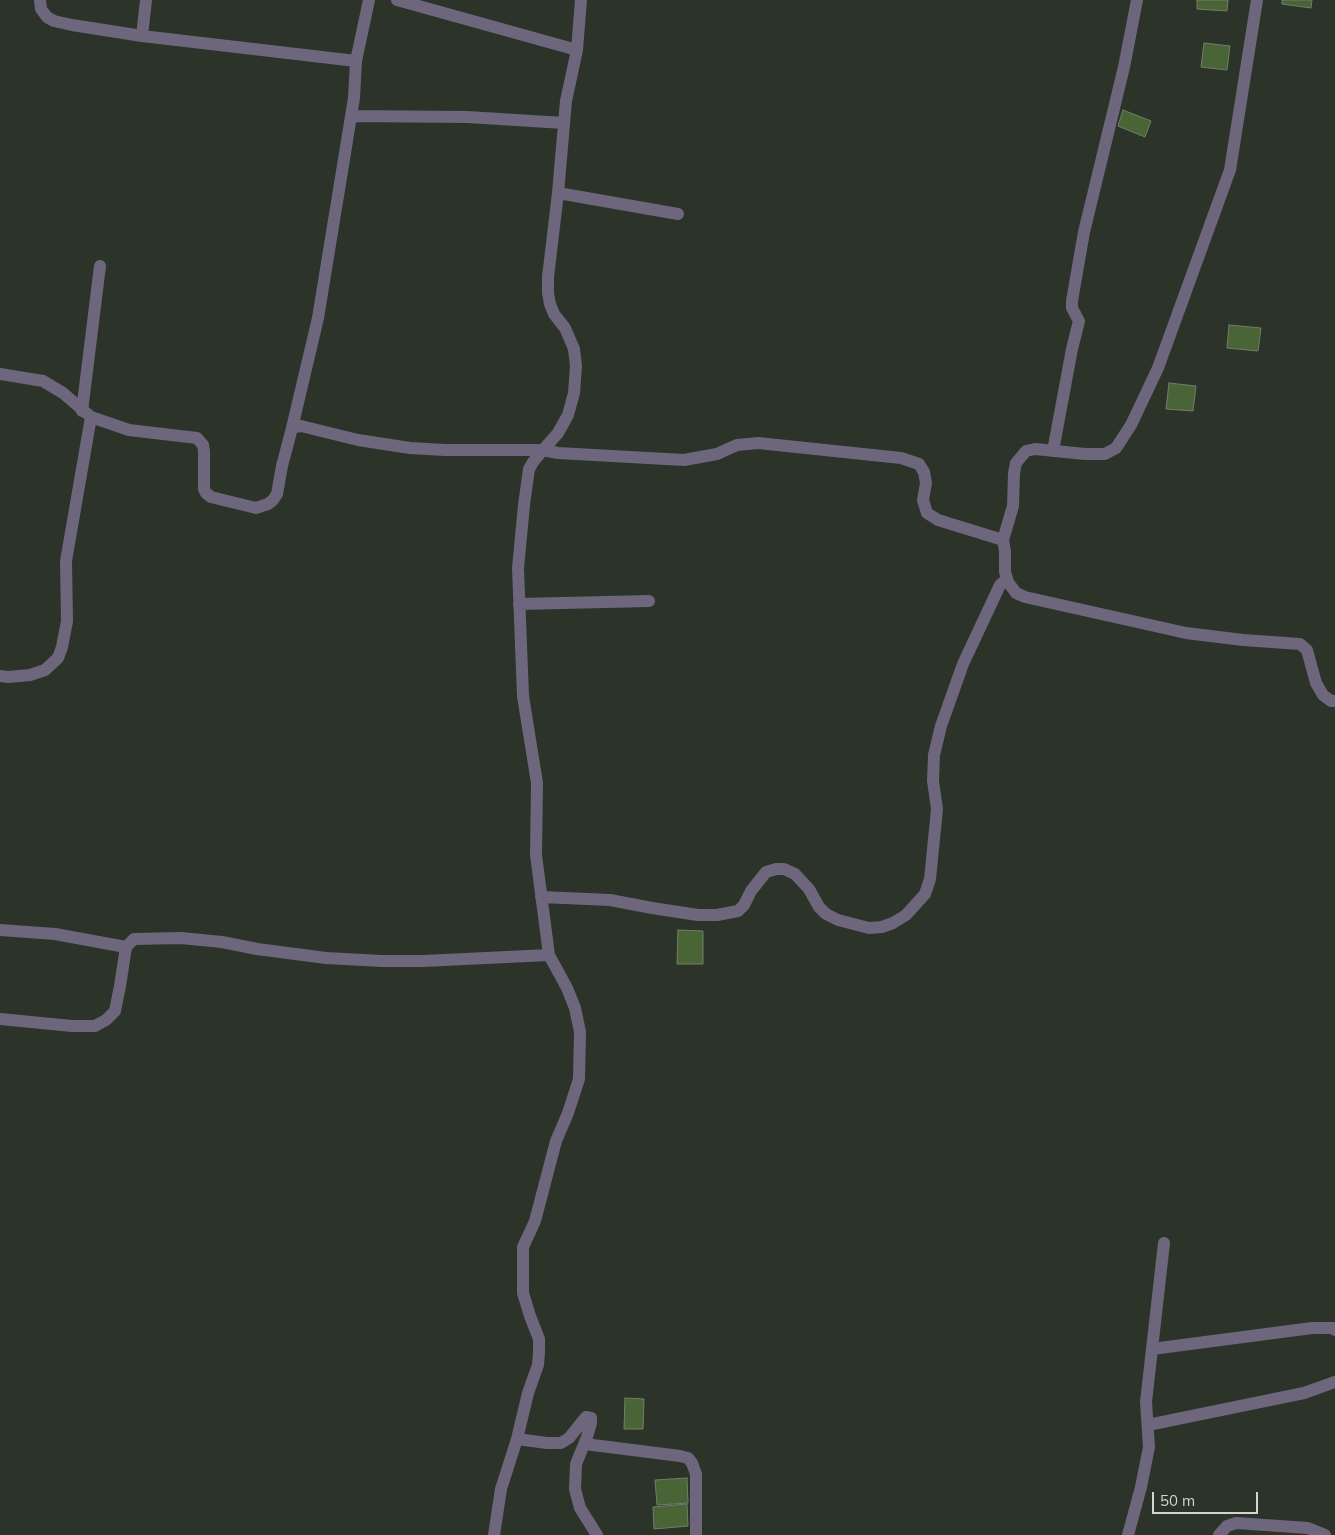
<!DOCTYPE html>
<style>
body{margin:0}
#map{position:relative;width:1335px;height:1535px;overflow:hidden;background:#2c3328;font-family:Mulish,sans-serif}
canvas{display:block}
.scale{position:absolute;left:1152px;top:1492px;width:106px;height:22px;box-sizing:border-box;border:2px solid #d1d6cf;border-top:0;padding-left:6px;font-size:15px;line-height:18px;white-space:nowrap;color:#d1d6cf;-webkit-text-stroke:4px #2c3328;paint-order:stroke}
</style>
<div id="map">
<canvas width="1335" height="1535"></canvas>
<div class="scale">50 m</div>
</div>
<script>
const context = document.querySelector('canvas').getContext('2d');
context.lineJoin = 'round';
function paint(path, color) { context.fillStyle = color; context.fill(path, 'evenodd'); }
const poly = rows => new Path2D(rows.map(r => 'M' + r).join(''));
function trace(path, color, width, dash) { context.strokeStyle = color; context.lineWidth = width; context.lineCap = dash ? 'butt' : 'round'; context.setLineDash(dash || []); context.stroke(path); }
const building = poly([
 [1197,0,1228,0,1227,11,1197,9,1197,0],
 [1282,0,1312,0,1311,8,1282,4,1282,0],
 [1204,43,1230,46,1227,70,1201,67,1204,43],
 [1123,110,1151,121,1145,137,1118,126,1123,110],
 [1229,325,1261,328,1258,351,1227,348,1229,325],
 [1169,383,1196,386,1193,411,1166,409,1169,383],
 [678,930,703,931,703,964,677,964,678,930],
 [625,1398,644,1399,643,1429,624,1429,625,1398],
 [687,1478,688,1503,657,1505,655,1480,687,1478],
 [687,1504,688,1526,654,1529,653,1507,687,1504]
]);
paint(building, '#496535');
trace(building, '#747c6f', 1);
trace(poly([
 [40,0,41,9,47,17,54,21,72,25,142,36,356,61],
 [397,0,577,50],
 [581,0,577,50,566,101,558,193,548,277,548,293,550,304,554,314,565,328,574,349,576,366,574,393,568,415,558,433,543,450,558,453,684,460,717,454,737,445,758,443,901,458,919,464,924,472,926,483,923,500,927,513,938,520,1003,540,1013,506,1014,473,1016,463,1026,451,1035,449,1085,454,1105,454,1116,448,1131,425,1158,368,1230,170,1257,0],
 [142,36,146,0],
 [351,116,467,117,564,123],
 [558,193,678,214],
 [0,374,43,381,63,393,91,417,129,430,197,438,203,445,204,451,204,489,206,493,211,497,256,508,268,504,273,500,277,494,282,466,292,428,301,426,358,440,410,448,445,450,543,450,533,462,529,469,524,505,518,568,523,696,537,783,536,855,549,955,567,988,575,1008,580,1032,579,1079,568,1113,556,1141,535,1221,523,1247,523,1293,530,1316,539,1339,539,1352,538,1365,528,1393,517,1439,501,1489,494,1535],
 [82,411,100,266],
 [292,428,318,318,354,98,356,61,369,0],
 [1053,451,1072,349,1079,321,1072,308,1072,301,1084,232,1124,67,1137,0],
 [1003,540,1005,551,1005,572,1008,582,1016,593,1025,597,1186,633,1243,640,1300,644,1307,650,1316,683,1323,695,1331,701,1335,701],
 [519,604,649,601],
 [0,676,8,677,30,675,45,670,58,658,62,647,67,621,66,561,91,417],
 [541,897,610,900,652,908,698,915,717,915,738,911,744,905,751,891,766,872,776,869,784,869,795,874,809,889,819,907,826,914,838,920,869,928,882,927,893,923,906,915,925,894,930,879,937,809,933,781,934,755,941,726,963,664,1000,585,1007,579],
 [0,930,55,934,126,947],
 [0,1019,72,1026,95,1026,106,1020,115,1011,120,986,126,947,134,939,181,938,222,942,257,949,326,958,381,961,423,961,549,955],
 [1152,1349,1312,1328,1333,1328,1335,1330],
 [1148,1425,1304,1393,1335,1382],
 [517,1439,547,1443,561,1443,569,1438,586,1417,591,1418,591,1423,587,1437,576,1464,575,1489,580,1508,597,1535],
 [585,1444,680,1456,688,1458,692,1463,696,1474,696,1535],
 [1128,1535,1141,1487,1149,1447,1146,1402,1164,1243],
 [1219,1535,1227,1526,1236,1523,1308,1528,1325,1535]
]), '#6d667d', 12);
</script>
